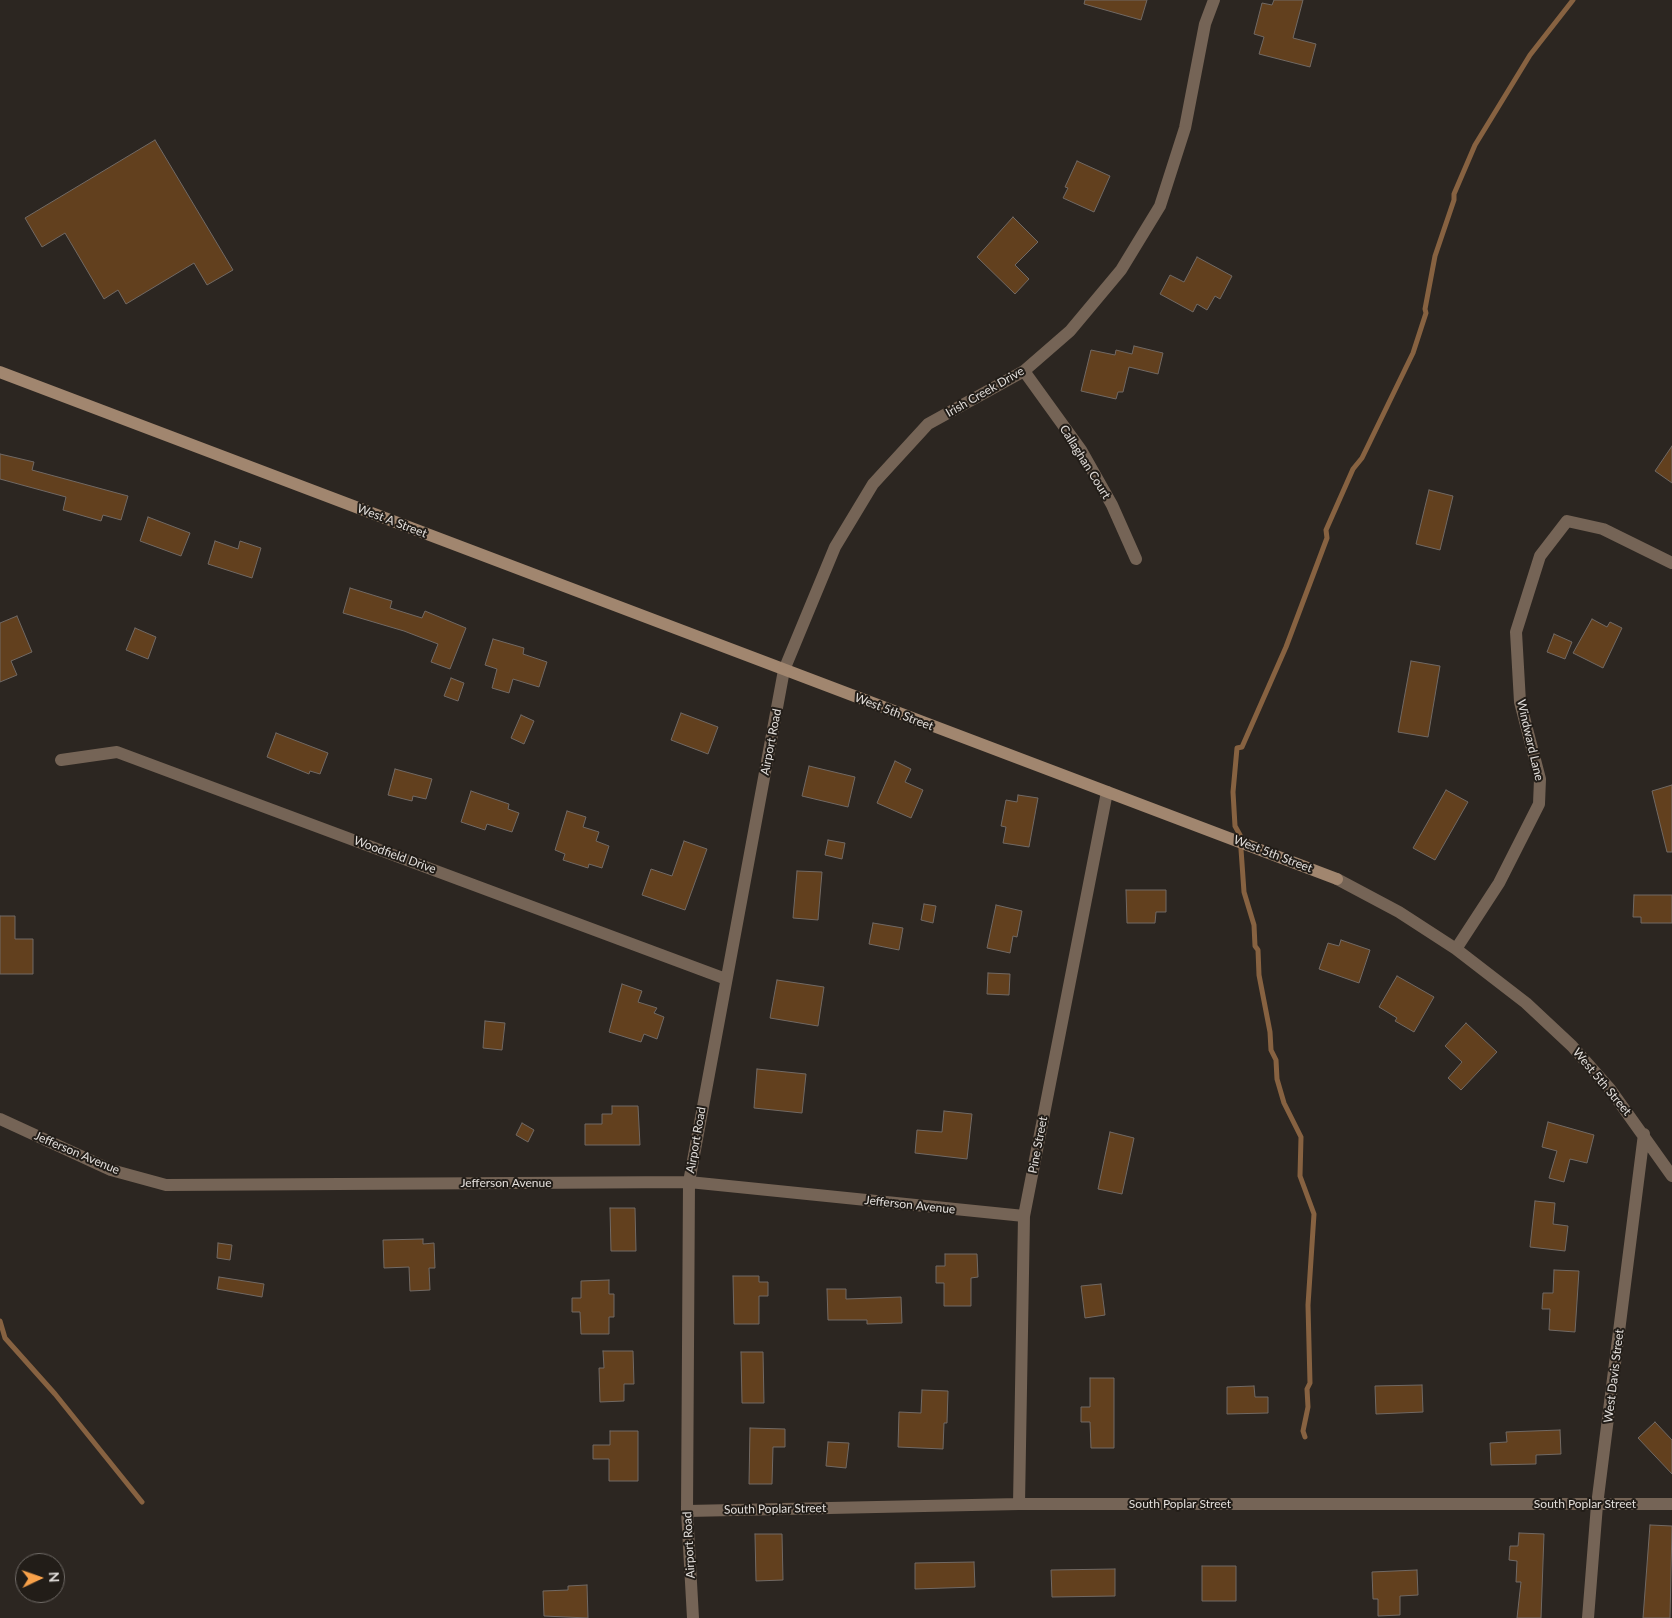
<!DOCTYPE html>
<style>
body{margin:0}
#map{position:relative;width:1672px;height:1618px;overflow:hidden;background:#2c2621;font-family:Lato,sans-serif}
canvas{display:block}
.north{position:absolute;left:15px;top:1553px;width:50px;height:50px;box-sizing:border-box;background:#221d18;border:1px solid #6f6a66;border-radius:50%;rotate:87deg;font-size:14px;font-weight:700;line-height:20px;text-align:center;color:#e2dedb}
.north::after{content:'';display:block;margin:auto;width:18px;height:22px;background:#f8a14a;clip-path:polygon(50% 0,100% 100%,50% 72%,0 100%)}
</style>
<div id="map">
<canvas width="1672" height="1618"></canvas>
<div class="north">N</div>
</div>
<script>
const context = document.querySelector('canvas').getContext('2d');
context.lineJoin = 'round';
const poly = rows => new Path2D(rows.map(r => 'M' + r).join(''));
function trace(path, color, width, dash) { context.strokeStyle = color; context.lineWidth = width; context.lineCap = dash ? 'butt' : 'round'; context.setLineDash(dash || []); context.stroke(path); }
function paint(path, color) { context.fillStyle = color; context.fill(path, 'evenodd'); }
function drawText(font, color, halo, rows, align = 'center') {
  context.font = font + ' Lato,sans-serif'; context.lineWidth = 4; context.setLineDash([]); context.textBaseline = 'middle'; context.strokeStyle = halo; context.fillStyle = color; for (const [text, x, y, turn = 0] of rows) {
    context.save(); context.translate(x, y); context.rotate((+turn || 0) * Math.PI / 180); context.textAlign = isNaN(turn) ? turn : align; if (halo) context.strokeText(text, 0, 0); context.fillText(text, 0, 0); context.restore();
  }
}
trace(poly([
 [0,1321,5,1338,55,1394,142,1502],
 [1305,1437,1303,1431,1308,1407,1307,1389,1310,1383,1308,1305,1314,1214,1300,1176,1301,1137,1284,1103,1277,1079,1276,1060,1271,1050,1270,1032,1259,975,1258,950,1255,946,1254,925,1244,892,1240,835,1235,826,1233,792,1237,748,1242,747,1286,647,1327,538,1326,530,1353,469,1362,458,1413,353,1426,313,1425,309,1435,256,1454,200,1454,194,1475,145,1530,55,1573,0]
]), '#876241', 5);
const building = poly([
 [1085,0,1147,0,1141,20,1084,4,1085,0],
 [1274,0,1303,0,1293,38,1316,44,1310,67,1259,54,1264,37,1254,34,1262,3,1272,5,1274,0],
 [155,140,233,270,207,285,194,263,126,304,118,290,104,299,65,233,42,247,25,218,155,140],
 [1077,161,1110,176,1094,212,1063,198,1068,188,1065,187,1077,161],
 [1013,217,1038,242,1015,265,1029,279,1015,294,977,257,1013,217],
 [1197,257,1232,276,1220,299,1215,296,1207,310,1197,304,1193,312,1160,294,1170,275,1184,282,1197,257],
 [1134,346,1163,353,1158,374,1129,367,1123,392,1118,392,1116,399,1081,391,1091,350,1115,355,1116,350,1132,354,1134,346],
 [1672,446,1672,483,1655,471,1672,446],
 [0,454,34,462,32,470,128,496,121,520,103,515,101,521,63,510,66,497,0,479,0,454],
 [1429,490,1453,496,1440,550,1416,544,1429,490],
 [148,517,190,533,181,556,140,541,148,517],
 [215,541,238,549,240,541,261,548,252,578,208,564,215,541],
 [350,588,392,601,390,608,422,618,425,611,466,628,450,669,431,662,438,644,404,631,343,613,350,588],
 [17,616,32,652,11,661,17,675,0,682,0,623,17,616],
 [1592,619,1607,627,1610,622,1622,628,1603,668,1573,653,1592,619],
 [135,628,156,637,148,659,126,650,135,628],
 [1554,634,1572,642,1565,659,1547,652,1554,634],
 [493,639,524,648,523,654,547,662,539,687,513,679,509,693,492,688,497,669,485,665,493,639],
 [1411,661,1440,666,1428,737,1398,732,1411,661],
 [451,678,464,683,458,701,444,696,451,678],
 [681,713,718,727,708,754,671,740,681,713],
 [521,715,534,721,524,744,511,738,521,715],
 [276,733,328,753,320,774,310,771,309,774,267,757,276,733],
 [895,761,911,769,905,782,923,790,911,818,877,803,895,761],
 [809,766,855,777,848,807,802,796,809,766],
 [395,769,432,779,426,799,413,796,412,801,388,795,395,769],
 [1672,785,1672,852,1667,852,1652,791,1672,785],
 [1446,790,1468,802,1435,860,1413,848,1446,790],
 [471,791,509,804,508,809,519,813,512,832,487,824,485,830,461,822,471,791],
 [1018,795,1038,798,1029,847,1003,843,1006,827,1001,826,1006,800,1017,802,1018,795],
 [567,811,586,817,583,827,599,832,596,841,609,846,602,868,589,864,588,868,563,860,565,854,555,850,567,811],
 [828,840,845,843,842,859,825,855,828,840],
 [684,841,707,849,685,910,642,895,651,869,672,876,684,841],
 [797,871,822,872,818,920,793,918,797,871],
 [1126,890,1166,890,1166,912,1156,912,1155,923,1127,923,1126,890],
 [1634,895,1672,895,1672,923,1641,923,1641,917,1633,917,1634,895],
 [924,904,936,906,933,923,921,920,924,904],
 [996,905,1022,911,1017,937,1013,936,1010,953,987,948,996,905],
 [0,916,15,916,15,939,33,939,33,974,0,974,0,916],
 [873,923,903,928,899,950,869,944,873,923],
 [1341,940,1370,950,1359,983,1319,969,1328,943,1339,946,1341,940],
 [988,973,1010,974,1009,995,987,994,988,973],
 [1397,976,1434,997,1414,1032,1395,1021,1397,1018,1379,1007,1397,976],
 [777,980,824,987,818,1026,770,1018,777,980],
 [622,984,642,991,638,1002,657,1008,654,1013,664,1017,657,1039,644,1034,641,1042,609,1032,622,984],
 [485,1021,505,1023,502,1050,483,1048,485,1021],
 [1466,1023,1497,1052,1461,1090,1448,1078,1462,1062,1445,1046,1466,1023],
 [757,1069,806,1074,802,1113,754,1108,757,1069],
 [612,1106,638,1106,640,1145,585,1145,585,1124,602,1124,602,1114,612,1114,612,1106],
 [944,1111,972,1114,967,1159,915,1153,917,1130,942,1132,944,1111],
 [1548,1122,1594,1135,1587,1163,1570,1159,1564,1182,1549,1178,1557,1151,1542,1147,1548,1122],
 [522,1123,534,1130,528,1142,516,1135,522,1123],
 [1110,1132,1134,1138,1122,1194,1098,1189,1110,1132],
 [1535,1201,1555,1203,1553,1224,1568,1226,1565,1251,1530,1247,1535,1201],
 [610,1208,635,1208,636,1251,611,1251,610,1208],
 [423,1239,423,1244,434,1243,435,1268,429,1268,430,1290,410,1291,409,1267,384,1268,383,1240,423,1239],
 [218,1243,232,1245,230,1260,217,1258,218,1243],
 [945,1254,977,1254,978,1277,971,1278,971,1306,944,1306,944,1283,936,1283,936,1266,945,1266,945,1254],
 [1554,1270,1579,1271,1575,1332,1549,1330,1550,1309,1542,1309,1543,1293,1553,1293,1554,1270],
 [733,1276,759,1276,759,1282,768,1282,768,1296,759,1296,759,1324,734,1324,733,1276],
 [219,1277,264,1284,262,1297,217,1289,219,1277],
 [609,1280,609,1294,614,1294,614,1317,609,1317,609,1334,581,1334,580,1312,572,1312,572,1298,581,1298,581,1281,609,1280],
 [1101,1284,1105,1315,1085,1318,1081,1286,1101,1284],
 [827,1289,846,1289,846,1299,901,1297,902,1323,867,1324,867,1320,828,1320,827,1289],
 [603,1351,633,1351,634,1384,624,1384,624,1401,600,1402,599,1368,604,1368,603,1351],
 [741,1352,763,1352,764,1403,742,1403,741,1352],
 [1090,1378,1114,1378,1114,1448,1091,1448,1090,1422,1081,1422,1081,1407,1090,1407,1090,1378],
 [1422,1385,1423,1412,1376,1414,1375,1386,1422,1385],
 [1254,1386,1255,1397,1268,1397,1268,1413,1227,1414,1227,1387,1254,1386],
 [922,1390,948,1391,947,1423,944,1423,943,1449,898,1447,899,1412,921,1413,922,1390],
 [1655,1422,1672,1440,1672,1474,1638,1438,1655,1422],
 [750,1428,785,1429,785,1447,773,1447,772,1484,749,1484,750,1428],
 [1560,1430,1561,1454,1536,1455,1536,1464,1491,1465,1490,1443,1507,1442,1506,1432,1560,1430],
 [610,1431,638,1431,638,1481,609,1481,609,1459,593,1459,593,1445,610,1445,610,1431],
 [828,1442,849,1443,846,1468,826,1466,828,1442],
 [1650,1525,1672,1526,1670,1618,1643,1618,1650,1525],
 [1519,1533,1544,1534,1541,1618,1517,1618,1521,1582,1516,1582,1517,1561,1509,1560,1510,1546,1518,1546,1519,1533],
 [755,1534,782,1534,783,1580,756,1581,755,1534],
 [974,1562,975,1587,915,1589,915,1563,974,1562],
 [1202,1566,1236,1566,1236,1601,1202,1601,1202,1566],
 [1115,1569,1115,1596,1052,1597,1051,1570,1115,1569],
 [1417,1570,1418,1595,1400,1596,1400,1615,1378,1616,1378,1599,1373,1599,1372,1572,1417,1570],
 [587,1585,588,1618,544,1616,543,1591,568,1590,568,1586,587,1585]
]);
paint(building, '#62401e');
trace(building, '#716964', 1);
trace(poly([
 [1024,371,1081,450,1112,505,1136,559],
 [61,760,117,752,726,979],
 [1337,879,1399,912,1456,949,1526,1003,1572,1046,1610,1089,1672,1176],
 [1456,949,1499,883,1539,804,1540,779,1520,702,1516,632,1540,556,1567,521,1603,529,1672,563],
 [0,1119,111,1170,166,1185,689,1182,1024,1216],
 [1019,1504,1024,1216,1107,792],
 [687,1511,1019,1504,1672,1504],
 [693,1618,687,1511,689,1182,784,670,835,547,873,484,928,424,1024,371,1070,331,1121,270,1160,206,1185,128,1205,24,1214,0],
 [1588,1618,1597,1505,1644,1134]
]), '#756456', 12);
trace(poly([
 [0,372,1337,879]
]), '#a1866f', 12);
drawText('12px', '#e2dedb', '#221d18', [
 ["Irish Creek Drive",985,392,-30],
 ["Callaghan Court",1085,462,58],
 ["West A Street",392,521,21],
 ["West 5th Street",894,712,21],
 ["Windward Lane",1530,740,77],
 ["Airport Road",771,742,-79],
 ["West 5th Street",1273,854,21],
 ["Woodfield Drive",395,855,20],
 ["West 5th Street",1602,1082,50],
 ["Airport Road",696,1140,-80],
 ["Pine Street",1038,1145,-79],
 ["Jefferson Avenue",77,1153,23],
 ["Jefferson Avenue",506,1183],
 ["Jefferson Avenue",910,1205,6],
 ["West Davis Street",1614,1376,-83],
 ["South Poplar Street",1180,1504],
 ["South Poplar Street",1585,1504],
 ["South Poplar Street",775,1509,-1],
 ["Airport Road",689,1545,-93]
]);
</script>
